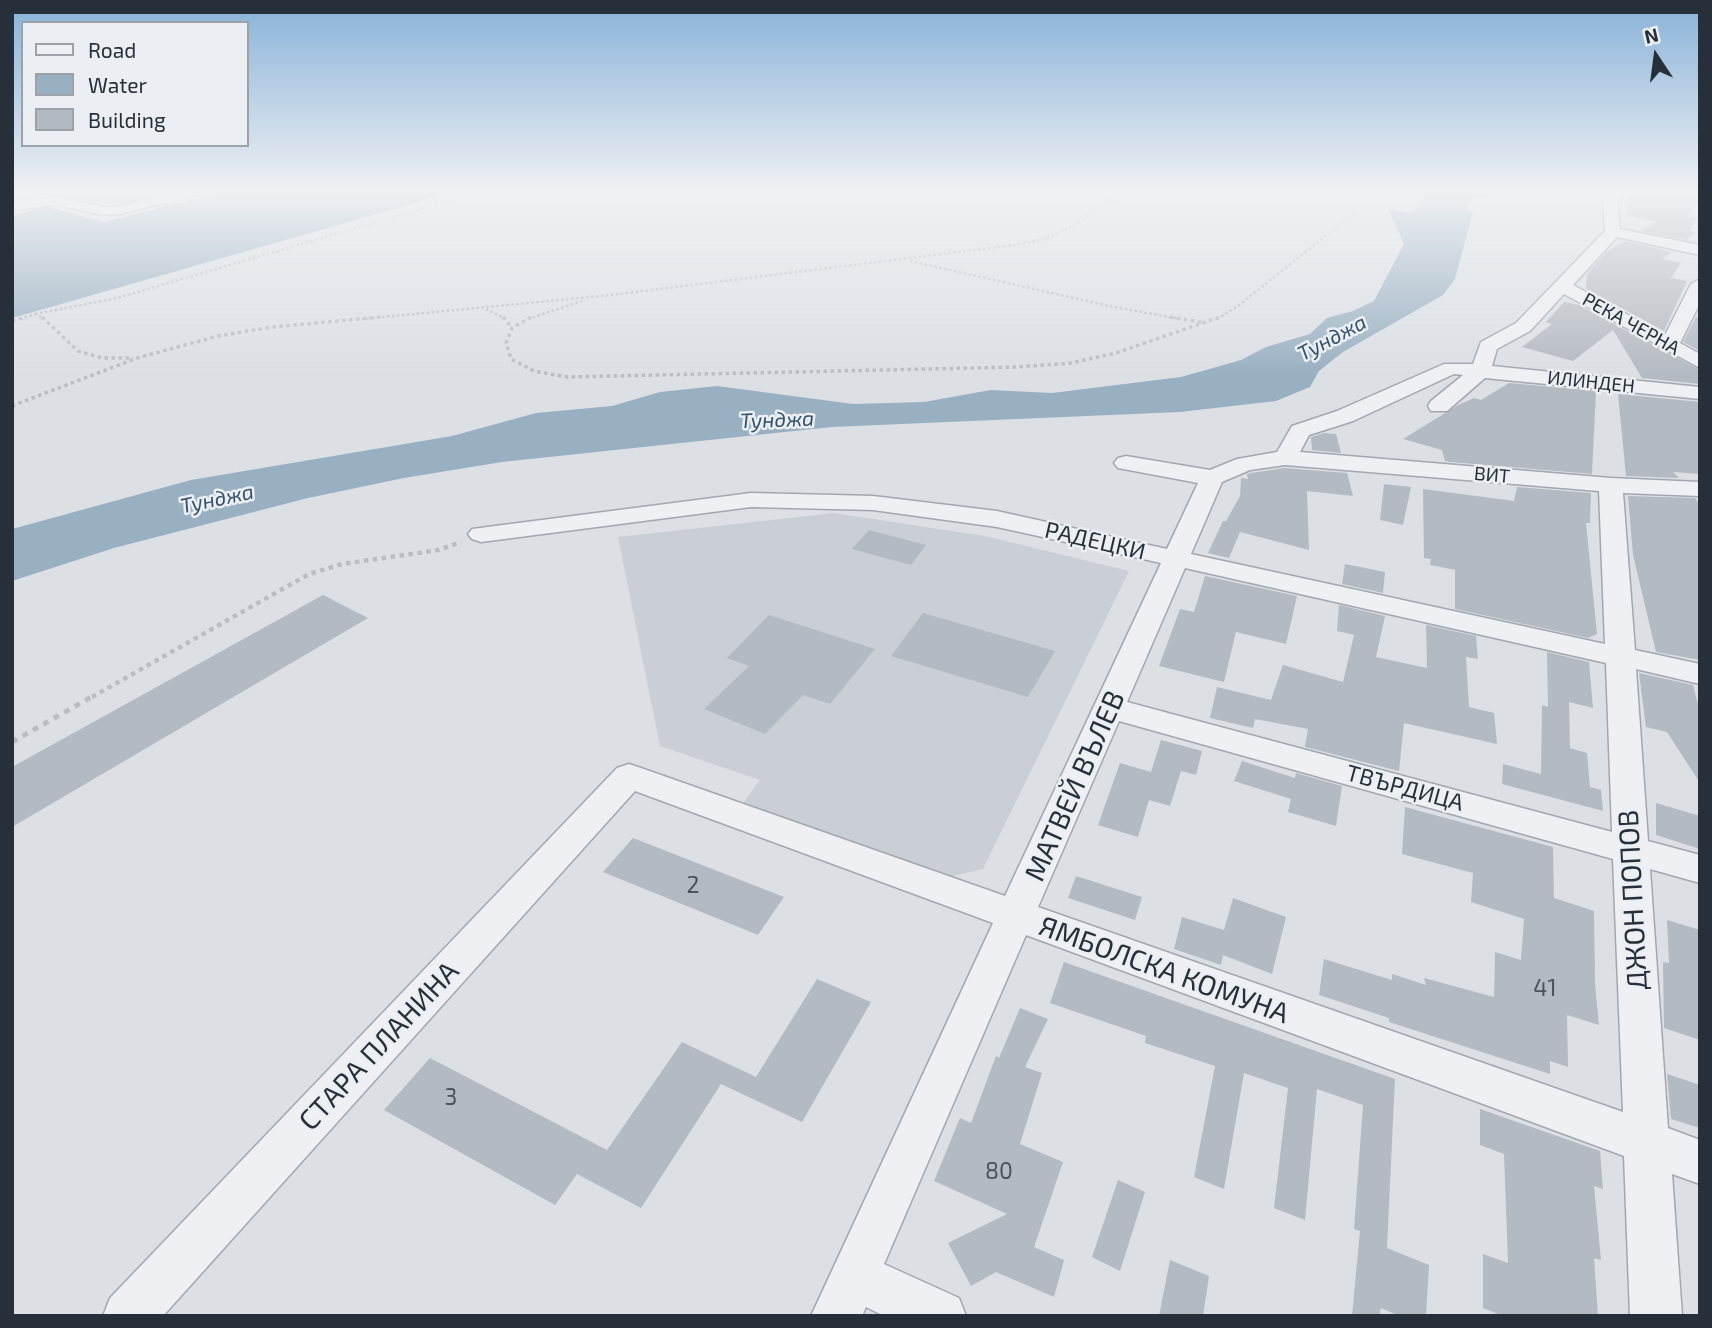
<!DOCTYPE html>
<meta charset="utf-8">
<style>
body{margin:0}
#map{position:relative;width:1712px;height:1328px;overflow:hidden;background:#dce0e5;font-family:"Exo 2",sans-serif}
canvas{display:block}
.frame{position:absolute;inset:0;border:14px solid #272f3a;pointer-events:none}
.legend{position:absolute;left:21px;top:21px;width:228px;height:126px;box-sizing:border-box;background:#ebeff3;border:2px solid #9da2a9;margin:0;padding:9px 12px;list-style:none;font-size:21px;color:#272f3a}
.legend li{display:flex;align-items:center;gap:14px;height:35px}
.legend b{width:35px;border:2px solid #9da2a9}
.north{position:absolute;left:1621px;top:21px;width:70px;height:70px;-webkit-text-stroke:5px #ebeff3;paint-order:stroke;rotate:347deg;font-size:19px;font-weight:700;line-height:28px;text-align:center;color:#272f3a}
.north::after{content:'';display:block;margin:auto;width:24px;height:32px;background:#272f3a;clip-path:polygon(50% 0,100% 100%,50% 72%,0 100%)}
</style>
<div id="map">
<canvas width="1712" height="1328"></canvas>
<div class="frame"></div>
<ul class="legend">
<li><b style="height:9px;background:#eef0f4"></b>Road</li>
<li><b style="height:19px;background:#99b0c2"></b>Water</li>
<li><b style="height:19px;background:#b4bac1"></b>Building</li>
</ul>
<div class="north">N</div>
</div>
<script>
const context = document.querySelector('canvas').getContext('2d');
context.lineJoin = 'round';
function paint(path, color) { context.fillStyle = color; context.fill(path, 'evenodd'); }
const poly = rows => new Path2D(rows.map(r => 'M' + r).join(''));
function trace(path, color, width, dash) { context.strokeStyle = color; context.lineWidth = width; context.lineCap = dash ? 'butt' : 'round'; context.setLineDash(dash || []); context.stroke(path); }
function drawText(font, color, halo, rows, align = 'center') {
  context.font = font + ' "Exo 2",sans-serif'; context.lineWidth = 5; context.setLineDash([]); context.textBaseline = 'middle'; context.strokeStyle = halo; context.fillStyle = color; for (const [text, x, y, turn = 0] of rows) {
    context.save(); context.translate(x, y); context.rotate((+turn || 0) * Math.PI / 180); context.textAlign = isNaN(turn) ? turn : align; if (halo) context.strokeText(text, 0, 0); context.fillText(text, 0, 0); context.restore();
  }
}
paint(poly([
 [834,513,985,536,1129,571,983,869,944,878,743,803,760,780,660,746,618,537]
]), '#cacfd6');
paint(poly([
 [13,190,194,190,136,204,111,204]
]), '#c3cebe');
paint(poly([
 [231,190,461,190,12,318,12,216,45,206,104,222],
 [1422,190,1485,190,1488,197,1475,197,1466,206,1473,212,1455,279,1443,295,1343,352,1319,371,1310,387,1276,401,1180,412,832,427,502,462,404,478,308,498,114,548,12,581,12,529,191,480,452,436,536,413,612,406,660,392,717,386,853,404,924,402,991,390,1052,393,1181,377,1241,360,1266,347,1310,334,1327,318,1353,311,1374,301,1404,244,1388,209,1411,213,1424,200]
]), '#99b0c2');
paint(poly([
 [1631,190,1700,190,1700,200,1688,216,1697,217,1690,231,1696,232,1687,240,1641,231,1656,221,1626,216],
 [1624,241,1672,252,1662,259,1681,263,1671,278,1687,281,1664,331,1586,289,1587,274,1606,252],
 [1564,302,1579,305,1700,370,1700,384,1642,378,1613,330,1573,361,1522,347,1552,324,1546,322],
 [1696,317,1700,318,1700,351,1683,342],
 [1509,383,1596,391,1592,474,1450,462,1445,461,1442,450,1403,439,1458,405,1474,398,1481,400],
 [1618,394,1700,402,1700,474,1673,472,1679,478,1626,476],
 [1324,433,1336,434,1341,453,1312,450,1311,437],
 [1284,468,1347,473,1353,496,1307,491,1309,550,1240,532,1229,558,1208,553,1223,521,1226,521,1240,496,1241,478,1248,479,1247,474,1251,473],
 [1384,484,1411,487,1403,525,1380,520],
 [1517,487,1591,493,1590,523,1586,523,1597,634,1588,638,1455,609,1455,570,1430,565,1431,559,1424,558,1423,489,1514,501],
 [1628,496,1695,498,1700,505,1700,660,1656,652,1633,555],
 [869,530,926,545,911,565,852,549],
 [1345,564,1385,572,1383,593,1342,584],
 [1205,576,1297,596,1286,644,1236,632,1224,682,1159,666,1180,609,1194,612],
 [323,595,368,618,12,827,12,767],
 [1339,605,1385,616,1376,657,1427,668,1426,625,1476,636,1478,659,1466,657,1469,707,1494,713,1497,744,1404,723,1399,771,1305,747,1308,729,1255,719,1253,728,1210,718,1217,687,1271,700,1283,665,1343,682,1354,635,1337,631],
 [923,613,1055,651,1028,697,891,656],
 [769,615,875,649,830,704,803,695,765,734,704,709,749,666,727,658],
 [1547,652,1589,662,1593,708,1569,702,1570,748,1587,753,1590,787,1601,790,1603,811,1502,784,1503,764,1541,774,1542,705,1548,707],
 [1639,673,1693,685,1700,712,1700,783,1667,732,1646,727],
 [1161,740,1202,751,1196,775,1181,771,1170,806,1149,800,1138,837,1098,825,1120,763,1151,772],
 [1242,761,1295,778,1296,773,1342,786,1336,826,1288,812,1291,799,1234,781],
 [1656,803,1700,816,1700,849,1656,835],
 [1405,807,1553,847,1554,898,1594,911,1595,984,1599,1025,1567,1015,1568,1067,1550,1061,1550,1074,1389,1022,1389,1018,1319,995,1324,959,1392,980,1392,974,1426,985,1424,978,1494,997,1495,952,1521,960,1524,919,1471,902,1473,873,1402,854],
 [633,838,784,897,758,935,603,872],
 [1076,876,1142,897,1135,920,1068,898],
 [1233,898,1286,917,1272,974,1223,955,1221,965,1174,949,1182,917,1224,930],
 [1667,920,1700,930,1700,1040,1664,1028,1663,962,1669,963],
 [1064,962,1395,1079,1387,1248,1429,1265,1426,1316,1400,1316,1381,1308,1379,1316,1352,1316,1360,1231,1354,1229,1363,1105,1317,1089,1305,1220,1274,1208,1288,1088,1244,1073,1224,1189,1194,1177,1215,1066,1145,1043,1146,1036,1050,1003],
 [817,979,871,1002,802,1122,721,1084,641,1208,577,1174,555,1205,384,1110,430,1058,607,1150,682,1042,756,1077],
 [1020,1008,1048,1019,1025,1067,1042,1073,1020,1144,1063,1162,1034,1247,1064,1260,1054,1297,996,1272,971,1286,948,1243,1007,1214,934,1181,960,1118,971,1123,996,1056,999,1058],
 [1667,1074,1700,1085,1700,1128,1671,1119],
 [1480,1109,1600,1151,1603,1189,1594,1186,1601,1260,1594,1258,1598,1316,1503,1316,1483,1308,1483,1254,1508,1263,1504,1154,1480,1145],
 [1118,1180,1145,1192,1120,1271,1092,1257],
 [1170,1260,1209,1276,1203,1316,1159,1316]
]), '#b4bac1');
const service = poly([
 [12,191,37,195,40,201,36,203,31,199,12,195,12,191]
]);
const minor = poly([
 [189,190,215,190,120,214,103,215,57,205,12,210,12,202,57,197,103,207,120,206,189,190],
 [1613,190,1628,190,1617,202,1620,229,1700,245,1700,255,1617,237,1573,285,1665,335,1691,284,1700,279,1700,303,1680,343,1700,354,1700,368,1564,294,1530,331,1497,349,1492,366,1700,387,1700,399,1485,378,1447,411,1431,411,1428,406,1431,401,1463,375,1454,374,1353,421,1309,435,1300,452,1611,478,1700,482,1700,496,1623,493,1635,650,1700,664,1700,684,1636,669,1648,841,1700,855,1700,883,1650,869,1668,1128,1700,1140,1700,1184,1672,1174,1682,1316,1630,1316,1624,1156,1026,935,884,1264,959,1298,966,1316,884,1316,866,1307,862,1316,811,1316,993,923,635,791,163,1316,103,1316,110,1298,617,768,629,764,641,768,1005,896,1161,563,997,527,873,510,751,507,481,542,472,539,468,534,472,529,751,493,873,496,997,511,1167,549,1198,483,1118,468,1114,463,1118,458,1126,456,1210,470,1237,459,1277,452,1292,426,1337,411,1444,364,1473,364,1481,342,1516,323,1605,231,1603,201,1613,190],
 [1285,465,1599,491,1605,644,1191,554,1222,482,1250,470,1285,465],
 [1185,568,1606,663,1612,832,1127,702,1185,568],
 [1119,721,1613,859,1623,1112,1038,907,1119,721]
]);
trace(service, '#a2a7ae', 3);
trace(minor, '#a2a7ae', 3);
trace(poly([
 [910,261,1109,306,1180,319],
 [486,309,506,319],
 [35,314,117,298,486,190],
 [20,319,35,314,45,319],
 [362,319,611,295,1015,245,1045,239,1069,228,1127,190],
 [528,319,582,301],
 [1217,319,1238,306,1364,205]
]), '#babec4', 2.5, [2.5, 2.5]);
trace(poly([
 [42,317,78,351,102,358,133,358],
 [503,317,512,328],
 [531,317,512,328,506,343,511,359,534,371,567,377,1017,367,1071,363,1116,353,1220,317],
 [1170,317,1206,323],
 [12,321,26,317],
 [12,406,137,358,218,336,272,327,381,317]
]), '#babec4', 3.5, [3.5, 3.5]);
trace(poly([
 [92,697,309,574,342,564,439,550,461,542]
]), '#babec4', 4.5, [4.5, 4.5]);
trace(poly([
 [12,742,95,695]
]), '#babec4', 5, [6, 6]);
paint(service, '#eef0f4');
paint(minor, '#eef0f4');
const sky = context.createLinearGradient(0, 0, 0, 376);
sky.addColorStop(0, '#88b2d9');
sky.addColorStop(0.51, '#eff1f3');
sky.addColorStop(1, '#eff1f300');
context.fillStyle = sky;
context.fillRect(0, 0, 1712, 376);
drawText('19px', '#272f3a', '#ebeff3', [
 ["РЕКА ЧЕРНА",1631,324,29],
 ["ИЛИНДЕН",1591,382,6],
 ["ВИТ",1492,475,5]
]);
drawText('italic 21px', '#35516a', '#ebeff3', [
 ["Тунджа",1332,338,-28],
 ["Тунджа",777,420,-2],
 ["Тунджа",217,499,-12]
]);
drawText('23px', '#272f3a', '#ebeff3', [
 ["РАДЕЦКИ",1095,541,13],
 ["ТВЪРДИЦА",1405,788,15]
]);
drawText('23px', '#4a525c', null, [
 ["2",693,885],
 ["41",1545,988],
 ["3",451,1097],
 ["80",999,1171]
]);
drawText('28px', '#272f3a', '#ebeff3', [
 ["МАТВЕЙ ВЪЛЕВ",1075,786,-66],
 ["ДЖОН ПОПОВ",1633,900,-93],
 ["ЯМБОЛСКА КОМУНА",1164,970,20],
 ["СТАРА ПЛАНИНА",379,1046,-47]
]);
</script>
